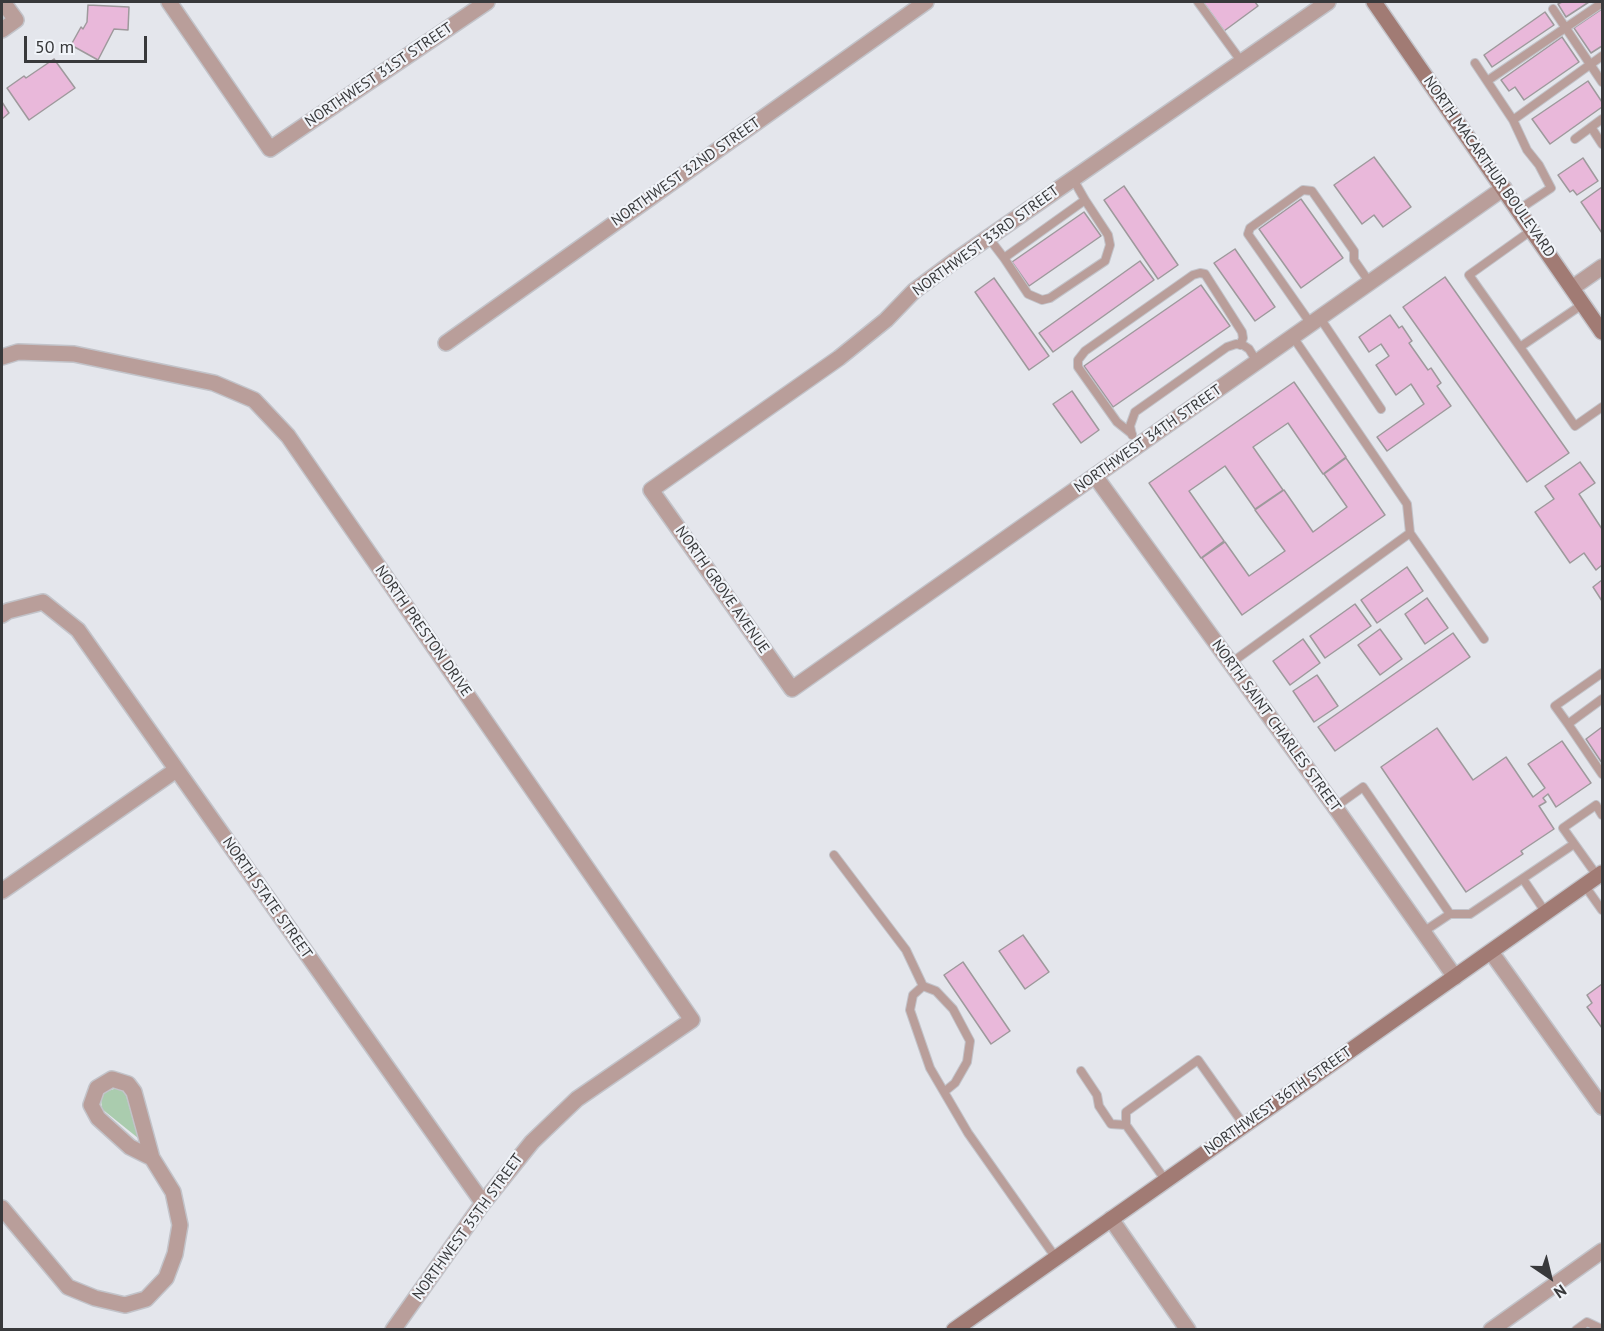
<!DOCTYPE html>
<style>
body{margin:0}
#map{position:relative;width:1604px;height:1331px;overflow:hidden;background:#e4e6ec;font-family:"PT Sans",sans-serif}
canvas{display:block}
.frame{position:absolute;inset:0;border:3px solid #38393b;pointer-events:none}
.north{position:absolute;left:1520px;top:1247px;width:60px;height:60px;-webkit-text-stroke:4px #f1f4f9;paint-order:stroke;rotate:145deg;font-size:16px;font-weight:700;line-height:24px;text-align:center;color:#38393b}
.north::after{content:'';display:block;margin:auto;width:21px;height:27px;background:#38393b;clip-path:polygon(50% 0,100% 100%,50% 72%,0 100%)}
.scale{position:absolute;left:24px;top:36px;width:123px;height:27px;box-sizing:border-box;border:3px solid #38393b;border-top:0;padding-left:8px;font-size:18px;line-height:21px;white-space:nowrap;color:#38393b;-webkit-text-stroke:4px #f1f4f9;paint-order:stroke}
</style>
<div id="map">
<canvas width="1604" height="1331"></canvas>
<div class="frame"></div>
<div class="north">N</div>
<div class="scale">50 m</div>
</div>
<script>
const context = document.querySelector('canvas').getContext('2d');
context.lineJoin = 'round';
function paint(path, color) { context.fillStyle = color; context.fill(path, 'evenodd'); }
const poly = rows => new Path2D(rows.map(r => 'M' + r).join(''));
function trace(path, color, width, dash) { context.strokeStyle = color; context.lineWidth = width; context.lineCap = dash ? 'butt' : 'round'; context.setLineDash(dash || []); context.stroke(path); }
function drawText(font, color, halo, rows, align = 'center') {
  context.font = font + ' "PT Sans",sans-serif'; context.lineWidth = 4.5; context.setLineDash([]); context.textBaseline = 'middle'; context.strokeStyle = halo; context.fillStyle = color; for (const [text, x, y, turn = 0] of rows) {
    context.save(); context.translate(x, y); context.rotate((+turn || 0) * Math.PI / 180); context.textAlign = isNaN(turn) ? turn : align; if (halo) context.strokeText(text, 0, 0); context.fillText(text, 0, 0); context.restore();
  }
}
paint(poly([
 [114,1089,121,1089,126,1095,138,1138,102,1109,101,1099,105,1092]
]), '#aaccae');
const building = poly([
 [1203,2,1255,2,1258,6,1224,31,1203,2],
 [1562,2,1589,2,1566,17,1558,4,1562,2],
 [88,5,129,7,128,30,114,29,98,60,71,45,81,27,83,29,87,22,88,5],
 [1602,9,1602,46,1591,53,1574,28,1602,9],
 [1545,12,1554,25,1492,67,1484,55,1545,12],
 [1562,37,1579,62,1524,100,1515,87,1509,91,1501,80,1562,37],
 [54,59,75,88,29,120,7,88,24,76,26,78,54,59],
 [1588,81,1602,102,1602,107,1550,144,1532,119,1588,81],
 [2,102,9,113,2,119,2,102],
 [1374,157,1411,207,1383,227,1374,215,1362,224,1334,185,1374,157],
 [1583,158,1598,181,1577,195,1573,190,1570,192,1558,175,1583,158],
 [1124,186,1178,265,1158,279,1104,200,1124,186],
 [1602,187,1602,233,1581,202,1602,187],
 [1301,199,1343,258,1301,288,1259,229,1301,199],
 [1084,212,1101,236,1029,286,1012,262,1084,212],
 [1235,249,1275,307,1255,321,1214,263,1235,249],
 [1140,261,1154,280,1053,352,1039,333,1140,261],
 [1445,277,1569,453,1527,482,1403,307,1445,277],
 [994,278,1049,356,1029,370,975,292,994,278],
 [1201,285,1230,326,1113,407,1084,366,1201,285],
 [1390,315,1399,328,1402,326,1412,341,1409,343,1428,370,1431,368,1441,383,1437,386,1451,406,1387,451,1377,437,1424,404,1411,384,1396,395,1376,365,1389,356,1381,344,1369,352,1359,337,1390,315],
 [1294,382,1346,457,1323,474,1288,423,1253,447,1283,490,1255,509,1225,466,1189,491,1224,541,1201,558,1149,483,1294,382],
 [1072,391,1099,430,1081,443,1053,404,1072,391],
 [1346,458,1385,515,1242,615,1202,558,1225,542,1249,576,1285,551,1255,510,1284,490,1313,532,1347,507,1324,474,1346,458],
 [1580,462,1595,483,1579,494,1602,529,1602,565,1596,570,1584,553,1570,563,1535,512,1554,499,1545,486,1580,462],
 [1407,567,1423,591,1377,623,1361,600,1407,567],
 [1602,580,1602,601,1593,587,1602,580],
 [1427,598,1448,628,1425,644,1405,614,1427,598],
 [1355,604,1371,626,1325,658,1310,636,1355,604],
 [1380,629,1402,659,1380,675,1358,645,1380,629],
 [1453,633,1470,657,1335,751,1318,727,1453,633],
 [1303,639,1320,663,1290,685,1273,661,1303,639],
 [1317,675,1338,706,1314,722,1293,691,1317,675],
 [1602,727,1602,763,1586,739,1602,727],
 [1437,728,1473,780,1506,757,1533,797,1545,788,1528,764,1562,741,1591,783,1556,807,1548,794,1543,798,1546,802,1539,806,1554,829,1521,851,1523,854,1466,892,1381,767,1437,728],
 [1023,935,1049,972,1025,989,999,951,1023,935],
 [963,962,1010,1031,991,1044,944,975,963,962],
 [1602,984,1602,1028,1587,1007,1592,1003,1587,995,1602,984]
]);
paint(building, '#e9b8da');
trace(building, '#9e999c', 1.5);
const lane = poly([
 [1198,2,1241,61],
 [1553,9,1602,82],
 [1475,63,1513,120,1527,150,1539,165,1551,188,1518,210],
 [1487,81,1602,3],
 [1513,120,1602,56],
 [1591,127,1602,144],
 [1575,139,1602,119],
 [988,237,1004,258,1085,200,1073,179],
 [1004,258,1028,294,1042,300,1050,298,1105,261,1110,245,1108,235,1085,200],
 [1583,304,1520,347,1575,426,1602,407],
 [1320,318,1381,409],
 [1311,324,1248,234,1250,228,1303,190,1312,191,1354,251,1354,260,1370,283],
 [1293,337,1407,504,1410,533,1484,639],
 [1520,347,1469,275,1532,230],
 [1132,434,1117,422,1078,367,1078,360,1085,351,1193,275,1200,273,1205,274,1242,332,1243,338,1240,345],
 [1132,435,1130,426,1135,412,1227,347,1236,344,1243,345,1249,349,1257,362],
 [1231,663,1410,533],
 [1602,699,1568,724,1602,774],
 [1568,724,1555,706,1602,673],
 [1335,807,1363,787,1450,914,1470,914,1574,844],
 [834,855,906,950,923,986],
 [1598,877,1563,828,1596,805,1602,815],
 [1523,879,1546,913],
 [1585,886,1602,910],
 [1423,932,1450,914],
 [1081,1071,1097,1095,1099,1106,1111,1124,1126,1125],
 [944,1092,955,1083,967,1062,970,1041,953,1009,936,991,923,986,913,995,910,1010,930,1068,968,1133,1056,1258],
 [1166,1181,1126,1125,1126,1112,1198,1060,1244,1125],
 [1576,1330,1587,1322,1602,1329]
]);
const street = poly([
 [169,2,270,149,487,2],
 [1328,2,953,262,914,291,886,320,839,358,651,490,792,689,1504,188],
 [2,30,16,20,3,2],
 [1572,288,1602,267],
 [446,343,926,2],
 [2,357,18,352,74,354,214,383,254,400,288,436,692,1020,577,1099,532,1142,483,1203,393,1330],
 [1095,476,1335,807,1455,977],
 [2,615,8,611,43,602,78,630,483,1203],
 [2,891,176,770],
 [1491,952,1602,1107],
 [2,1208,68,1287,95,1298,125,1305,146,1299,166,1278,175,1254,180,1225,173,1192,152,1158,134,1092,128,1084,112,1079,97,1088,91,1105,98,1118,130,1147,152,1158],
 [1111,1219,1188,1330],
 [1491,1330,1602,1251]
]);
const secondary = poly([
 [1374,2,1602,332],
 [954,1330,1602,873]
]);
trace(lane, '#c2c3c9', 10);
trace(street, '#c2c3c9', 18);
trace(secondary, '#c2c3c9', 18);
trace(lane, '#b99e9a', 8);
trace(street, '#b99e9a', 15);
trace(secondary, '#a17b74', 15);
drawText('15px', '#38393b', '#f1f4f9', [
 ["NORTHWEST 31ST STREET",379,75,-34],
 ["NORTH MACARTHUR BOULEVARD",1489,167,55],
 ["NORTHWEST 32ND STREET",686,172,-35],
 ["NORTHWEST 33RD STREET",986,241,-36],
 ["NORTHWEST 34TH STREET",1148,439,-35],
 ["NORTH GROVE AVENUE",722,590,55],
 ["NORTH PRESTON DRIVE",423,631,55],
 ["NORTH SAINT CHARLES STREET",1276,726,54],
 ["NORTH STATE STREET",267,898,55],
 ["NORTHWEST 36TH STREET",1278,1101,-35],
 ["NORTHWEST 35TH STREET",468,1227,-54]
]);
</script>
